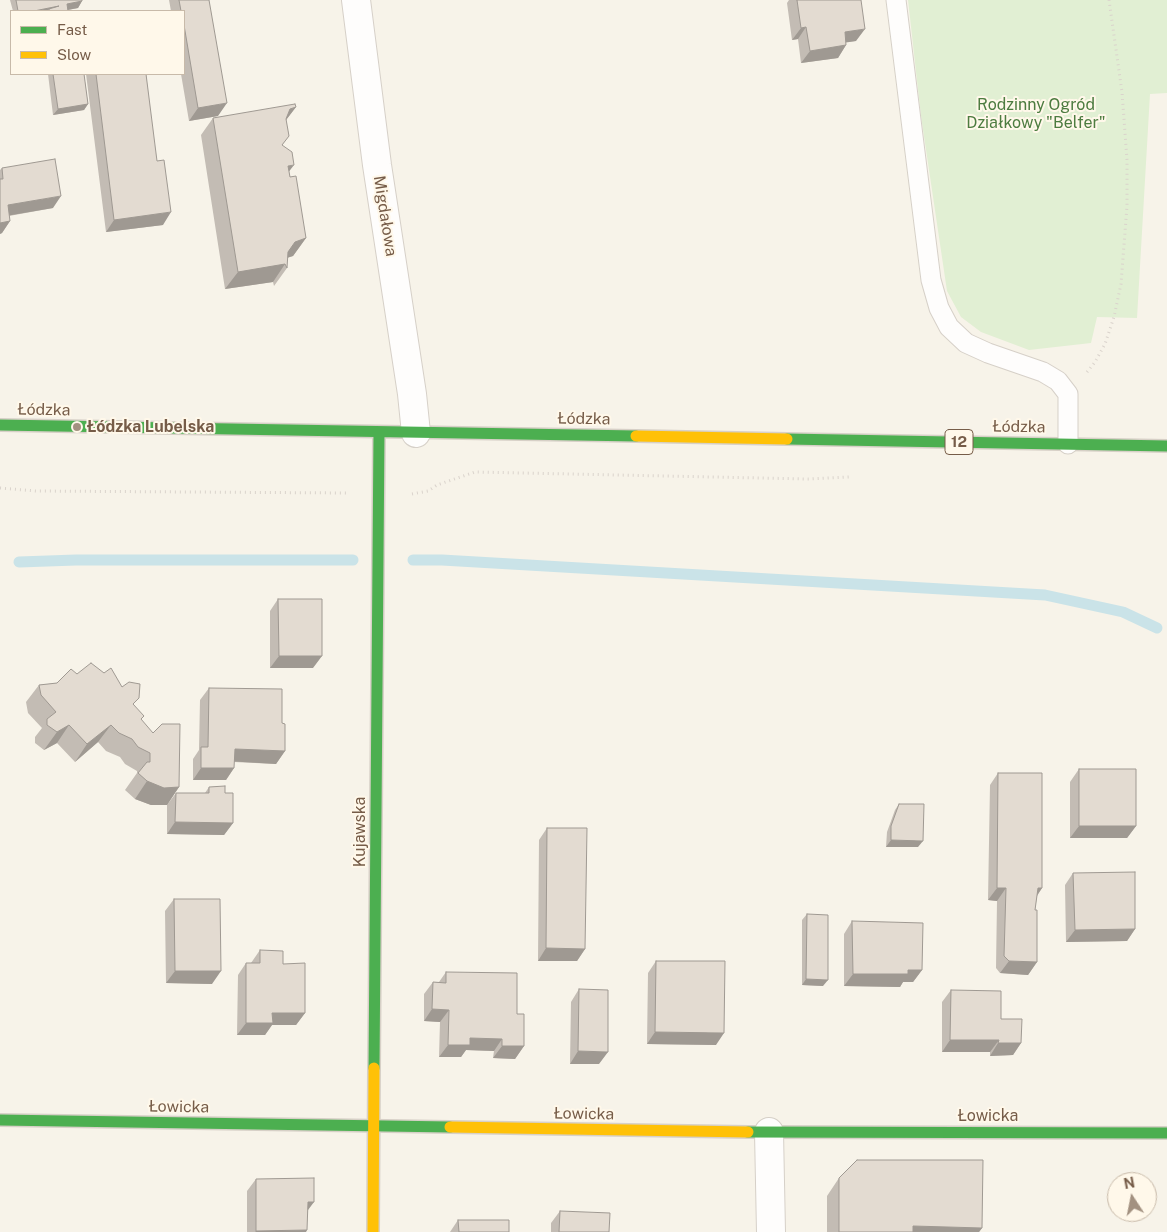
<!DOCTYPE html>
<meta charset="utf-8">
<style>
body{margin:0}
#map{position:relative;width:1167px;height:1232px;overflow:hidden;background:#f7f3e9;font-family:"Public Sans",sans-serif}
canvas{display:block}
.legend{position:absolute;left:10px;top:10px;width:175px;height:65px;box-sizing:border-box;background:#fff8ea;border:1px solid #c8baa9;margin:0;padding:6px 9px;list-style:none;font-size:15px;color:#765c48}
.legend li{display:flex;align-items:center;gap:10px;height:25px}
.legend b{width:25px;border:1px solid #c8baa9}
.north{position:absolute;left:1107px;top:1172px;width:50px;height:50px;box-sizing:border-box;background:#fff8ea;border:1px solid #c8baa9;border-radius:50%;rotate:349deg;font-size:14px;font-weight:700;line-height:20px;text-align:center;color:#765c48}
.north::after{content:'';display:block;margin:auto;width:18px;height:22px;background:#a39180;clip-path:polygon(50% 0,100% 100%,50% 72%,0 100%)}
</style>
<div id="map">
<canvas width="1167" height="1232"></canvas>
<ul class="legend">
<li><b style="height:6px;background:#4caf50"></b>Fast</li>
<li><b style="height:6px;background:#ffc107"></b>Slow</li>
</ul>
<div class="north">N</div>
</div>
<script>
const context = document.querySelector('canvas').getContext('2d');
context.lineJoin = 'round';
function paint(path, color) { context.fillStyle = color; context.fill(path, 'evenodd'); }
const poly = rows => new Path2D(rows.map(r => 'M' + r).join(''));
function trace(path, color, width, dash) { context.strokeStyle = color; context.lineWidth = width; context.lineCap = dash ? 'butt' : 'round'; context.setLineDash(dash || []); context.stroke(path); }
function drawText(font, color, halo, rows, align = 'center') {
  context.font = font + ' "Public Sans",sans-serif'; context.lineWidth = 4; context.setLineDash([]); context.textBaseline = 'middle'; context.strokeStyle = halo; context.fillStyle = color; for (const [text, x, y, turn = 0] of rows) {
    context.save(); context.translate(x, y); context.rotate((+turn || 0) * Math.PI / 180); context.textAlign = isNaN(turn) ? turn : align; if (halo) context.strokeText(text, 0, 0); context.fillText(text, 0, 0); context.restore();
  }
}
paint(poly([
 [908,0,1167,0,1167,93,1150,94,1137,318,1097,317,1091,343,1029,350,981,332,961,317,947,291,921,116]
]), '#e1efd3');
trace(poly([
 [413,560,442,560,1045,595,1123,612,1157,628],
 [19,562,76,560,353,560]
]), '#cae3e8', 11);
const lane = poly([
 [896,0,931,280,939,308,949,327,966,343,988,353,1043,372,1058,381,1068,394,1068,444]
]);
const street = poly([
 [356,0,377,165,412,394,416,433],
 [769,1132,771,1232]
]);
const fast = poly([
 [0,425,636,436],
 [787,439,1167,446],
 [374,1068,379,432],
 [0,1120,450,1127],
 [748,1132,1167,1133]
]);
const slow = poly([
 [636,436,787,439],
 [450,1127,748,1132],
 [373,1232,374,1068]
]);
trace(lane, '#d6d0c8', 21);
trace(street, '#d6d0c8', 30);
trace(fast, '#d7d0c7', 14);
trace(slow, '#d7d0c7', 14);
trace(poly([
 [1087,372,1095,362,1105,344,1114,317,1121,284,1127,206,1127,160,1122,92,1109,0],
 [0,488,36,491,346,493],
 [412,494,428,491,437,485,475,472,808,479,849,477]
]), '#dad3cc', 3, [1, 4]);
trace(lane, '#fefdfc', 19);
trace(street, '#fefdfc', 28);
trace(fast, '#4caf50', 11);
trace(slow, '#ffc107', 11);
paint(poly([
 [10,0,82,0,82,1,78,8,68,10,68,11,13,11],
 [169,0,209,0,218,116,189,121,181,74,184,74,184,11,171,11],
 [789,0,861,0,856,41,846,42,846,45,838,58,801,63,798,39,792,40,787,3],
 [48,74,84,74,88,104,84,110,53,115],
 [86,74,146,74,163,225,106,232],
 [296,107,286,120,289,136,282,145,306,238,293,256,287,258,287,268,274,286,273,282,225,289,201,135,213,118],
 [2,168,53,208,9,216,10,221,2,233,0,234,0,170],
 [278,599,313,668,270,668,270,611],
 [77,674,122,687,134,705,141,720,179,787,167,805,151,805,135,799,125,790,137,773,137,771,125,764,120,757,106,751,98,742,75,762,57,743,44,750,35,743,35,737,42,728,28,713,26,702,39,685,57,683],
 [209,688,282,723,285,751,276,764,234,762,234,768,226,780,193,780,193,759,199,750,200,700],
 [1079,769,1136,826,1127,838,1070,838,1070,782],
 [998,773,1042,888,1037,896,1035,910,1037,962,1028,975,1000,973,996,968,997,901,988,900,990,785],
 [209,787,225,793,233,823,224,835,167,834,167,805,176,793,205,793],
 [899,804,918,847,886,847,887,832,895,810],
 [547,828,585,949,577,961,538,961,539,840],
 [1073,873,1135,929,1127,941,1066,942,1065,885],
 [174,899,212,984,166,983,165,911],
 [807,914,823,986,802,985,802,920],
 [852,921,922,970,913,982,903,982,900,987,844,986,844,934],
 [260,950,283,964,305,1013,296,1025,272,1025,265,1035,237,1035,238,975,246,963,251,963],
 [656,961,716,1045,647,1044,648,973],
 [446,972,517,1014,524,1046,515,1059,493,1058,494,1051,466,1050,461,1057,439,1057,440,1022,424,1021,424,994,433,982,439,982],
 [579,989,599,1064,570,1064,571,1002],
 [951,990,1001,1019,1021,1043,1013,1055,990,1056,990,1052,942,1052,942,1002],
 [839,1178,982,1228,979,1232,827,1232,827,1196],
 [256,1179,308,1211,306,1232,247,1232,247,1191],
 [560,1211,609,1232,551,1232,551,1223],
 [458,1220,509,1232,450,1232]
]), '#c3bcb4');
paint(poly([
 [82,1,78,8,62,11,67,4],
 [59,6,49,9,47,11,34,11],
 [806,27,798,39,792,40,801,28],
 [865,29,856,41,836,44,845,32],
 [846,45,838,58,801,63,810,51],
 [227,103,218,116,189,121,198,108],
 [88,104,84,110,53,115,58,109],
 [296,107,283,124,290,109],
 [294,165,281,182,288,166],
 [61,196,53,208,0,217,8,205],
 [171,212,163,225,106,232,114,220],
 [10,221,2,233,0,234,0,223],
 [306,238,293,256,283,259,285,264,273,282,225,289,238,272,295,242],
 [279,656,322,656,313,668,270,668],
 [69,725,57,743,44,750,57,732],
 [111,725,98,742,75,762,87,744],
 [235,749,285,751,276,764,226,761],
 [201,768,234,768,226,780,193,780],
 [147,781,179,787,167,805,151,805,135,799],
 [175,822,233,823,224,835,167,834],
 [1079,826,1136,826,1127,838,1070,838],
 [891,840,923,841,918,847,886,847],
 [997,888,1006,888,997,901,988,900],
 [1038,888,1042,888,1034,900],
 [1135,929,1127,941,1066,942,1075,930],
 [546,948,585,949,577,961,538,961],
 [1009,961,1037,962,1028,975,1000,973],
 [908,970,922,970,913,982,903,982,900,987,844,986,853,974],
 [175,971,221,971,212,984,166,983],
 [806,979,828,980,823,986,802,985],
 [432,1009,449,1010,440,1022,424,1021],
 [272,1013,305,1013,296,1025,272,1025,265,1035,237,1035,246,1023],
 [655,1032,724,1033,716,1045,647,1044],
 [470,1038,502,1039,494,1051,466,1050,461,1057,439,1057,448,1045],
 [950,1040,999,1040,990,1052,942,1052],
 [998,1043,1021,1043,1013,1055,990,1056],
 [502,1046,524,1046,515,1059,493,1058],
 [578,1051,608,1052,599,1064,570,1064],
 [308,1202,314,1202,305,1214],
 [913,1226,982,1228,979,1232,909,1232],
 [307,1230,306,1232,255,1232,256,1231]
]), '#9f9992');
const building = poly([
 [16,0,82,0,82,1,67,4,68,11,49,11,49,9,59,6,34,11,18,11,16,0],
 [179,0,209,0,227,103,198,108,184,25,184,11,181,11,179,0],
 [797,0,861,0,865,29,845,32,846,45,810,51,806,27,801,28,797,0],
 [53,74,84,74,88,104,58,109,53,74],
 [96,74,146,74,157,161,164,160,171,212,114,220,96,74],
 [295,104,296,107,290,109,286,119,289,136,282,145,292,152,294,165,288,166,290,177,296,176,306,238,295,242,288,252,287,268,285,264,238,272,213,118,295,104],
 [55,159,61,196,8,205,10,221,0,223,0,179,3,179,2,168,55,159],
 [278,599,322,599,322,656,279,656,278,599],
 [91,663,104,673,111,668,122,687,129,682,140,684,139,698,133,704,144,716,141,719,153,733,162,724,180,724,179,787,164,788,147,781,138,773,147,762,150,762,150,753,138,747,132,739,119,733,111,725,87,744,69,725,57,732,47,725,47,719,56,712,41,695,39,685,57,683,71,669,77,674,91,663],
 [209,688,282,689,282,723,285,724,285,751,235,749,234,768,201,768,201,747,208,747,209,688],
 [1079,769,1136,769,1136,826,1079,826,1079,769],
 [998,773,1042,773,1042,888,1038,888,1035,910,1037,910,1037,962,1009,961,1004,956,1006,888,997,888,998,773],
 [225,786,225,793,233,793,233,823,175,822,176,793,209,793,209,787,225,786],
 [899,804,924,804,923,841,891,840,891,826,899,804],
 [547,828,587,828,585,949,546,948,547,828],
 [1135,872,1135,929,1075,930,1073,873,1135,872],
 [174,899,220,899,221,971,175,971,174,899],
 [807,914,828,915,828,980,806,979,807,914],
 [852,921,923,923,922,970,908,970,908,974,853,974,852,921],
 [260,950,283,951,283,964,305,963,305,1013,272,1013,273,1023,246,1023,246,963,260,963,260,950],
 [656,961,725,961,724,1033,655,1032,656,961],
 [446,972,517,973,517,1014,524,1014,524,1046,502,1046,502,1039,470,1038,470,1045,448,1045,449,1010,432,1009,433,982,446,983,446,972],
 [579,989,608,990,608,1052,578,1051,579,989],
 [951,990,1001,991,1001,1019,1022,1019,1021,1043,998,1043,999,1040,950,1040,951,990],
 [857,1160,983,1160,982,1228,913,1226,913,1232,839,1232,839,1178,857,1160],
 [314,1178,314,1202,308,1202,307,1230,256,1231,256,1179,314,1178],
 [560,1211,610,1213,609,1232,559,1232,560,1211],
 [458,1220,509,1220,509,1232,459,1232,458,1220]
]);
paint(building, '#e3dbd1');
trace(building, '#9f9992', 1);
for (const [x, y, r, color] of [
 [77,427,5,"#a39180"]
]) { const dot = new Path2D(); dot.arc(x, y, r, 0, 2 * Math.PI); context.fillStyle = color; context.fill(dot); trace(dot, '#fff8ea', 2); }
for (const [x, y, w] of [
 [959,442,28]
]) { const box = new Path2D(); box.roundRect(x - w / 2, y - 12.5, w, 25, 4); context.fillStyle = '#fff8ea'; context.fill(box); trace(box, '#765c48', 1); }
drawText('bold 15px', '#765c48', null, [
 ["12",959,442]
]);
drawText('16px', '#4d7c40', '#fff8ea', [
 ["Rodzinny Ogród",1036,105],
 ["Działkowy \"Belfer\"",1036,123]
]);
drawText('16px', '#765c48', '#fff8ea', [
 ["Migdałowa",385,216,81],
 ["Łódzka",44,410,1],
 ["Łódzka",584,419,1],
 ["Łódzka",1019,427,1],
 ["Kujawska",360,832,-90],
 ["Łowicka",179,1107,1],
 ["Łowicka",584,1114,1],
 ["Łowicka",988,1116]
]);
drawText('bold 16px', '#765c48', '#fff8ea', [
 ["Łódzka Lubelska",87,427]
], 'left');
</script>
